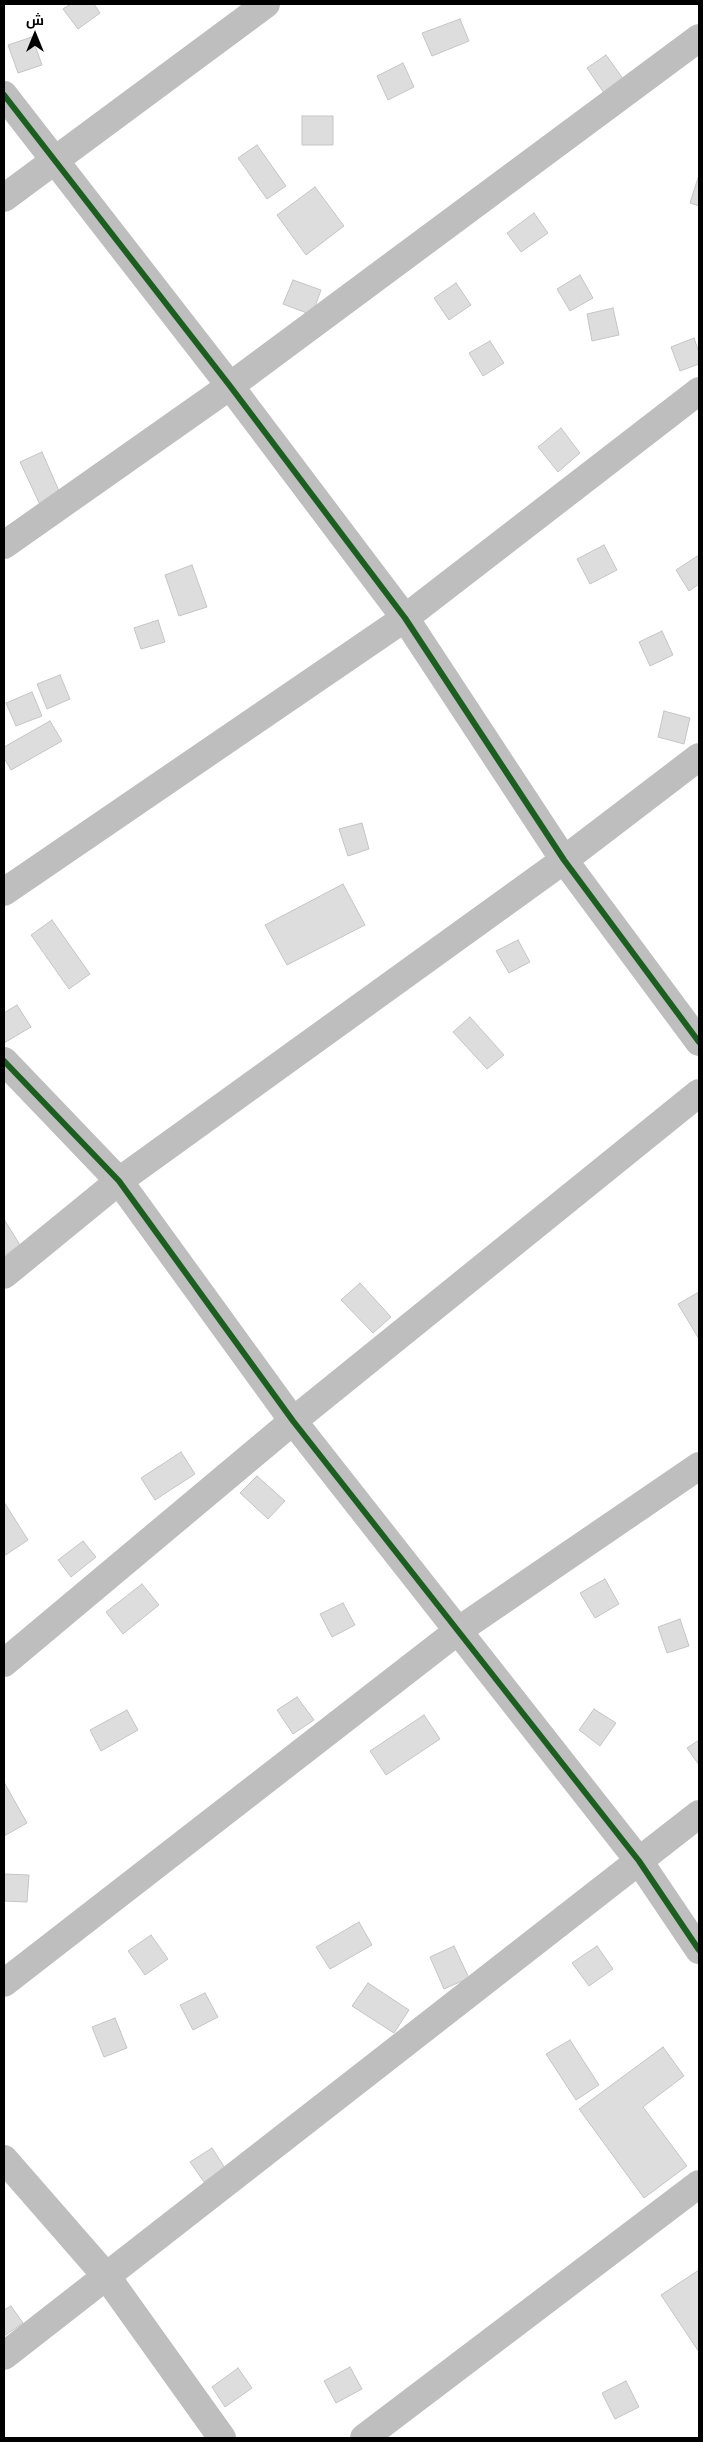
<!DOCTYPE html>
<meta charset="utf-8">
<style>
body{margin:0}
#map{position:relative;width:703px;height:2442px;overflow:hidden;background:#fff;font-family:Quicksand,Cairo,sans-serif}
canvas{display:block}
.frame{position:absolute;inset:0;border:5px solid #000;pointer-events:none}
.north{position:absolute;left:10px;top:10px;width:50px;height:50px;-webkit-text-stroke:4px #fff;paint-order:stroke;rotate:0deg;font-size:14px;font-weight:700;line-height:20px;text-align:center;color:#000}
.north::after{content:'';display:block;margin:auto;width:18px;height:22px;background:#000;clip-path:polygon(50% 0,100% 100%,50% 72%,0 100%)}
</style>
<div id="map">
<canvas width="703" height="2442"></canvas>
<div class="frame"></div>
<div class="north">ش</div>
</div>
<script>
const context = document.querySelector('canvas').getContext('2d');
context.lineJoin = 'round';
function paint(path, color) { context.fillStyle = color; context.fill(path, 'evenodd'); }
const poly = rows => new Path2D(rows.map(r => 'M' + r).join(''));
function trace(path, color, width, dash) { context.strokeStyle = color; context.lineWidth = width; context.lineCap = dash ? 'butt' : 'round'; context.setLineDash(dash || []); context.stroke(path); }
const building = poly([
 [71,4,94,4,100,13,78,29,63,9,71,4],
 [460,19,469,41,432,56,422,33,460,19],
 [32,37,42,65,18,73,8,45,32,37],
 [606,55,624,80,604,93,587,68,606,55],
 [403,63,414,87,388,100,377,76,403,63],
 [302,116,333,116,333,145,302,145,302,116],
 [257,145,286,186,267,199,238,158,257,145],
 [698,178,699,178,699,206,690,203,698,178],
 [315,187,344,226,306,255,277,215,315,187],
 [534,213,548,233,521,252,507,233,534,213],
 [580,275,593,298,570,311,557,289,580,275],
 [293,280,321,290,312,315,283,304,293,280],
 [456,283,471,305,449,320,434,298,456,283],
 [613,308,619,335,592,341,587,314,613,308],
 [694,338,699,353,699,364,680,371,671,347,694,338],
 [490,341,504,363,483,376,469,353,490,341],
 [561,428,580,453,558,472,538,447,561,428],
 [42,452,63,500,42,509,20,462,42,452],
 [604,545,617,570,590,584,577,559,604,545],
 [699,555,699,584,689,591,676,570,699,555],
 [192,565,207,607,179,616,165,575,192,565],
 [158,620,165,642,141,649,134,628,158,620],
 [662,631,673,655,650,666,639,642,662,631],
 [60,675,70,699,47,709,37,684,60,675],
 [32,692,42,716,16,726,6,703,32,692],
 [664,711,690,718,684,744,658,737,664,711],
 [50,721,62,741,11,770,4,758,4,747,50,721],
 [362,823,369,849,348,856,339,829,362,823],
 [343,884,365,925,287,965,265,925,343,884],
 [52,920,90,974,69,989,31,935,52,920],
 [518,940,530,962,509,973,496,951,518,940],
 [17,1005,31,1027,4,1043,4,1013,17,1005],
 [470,1017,504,1055,487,1069,453,1032,470,1017],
 [5,1221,20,1245,4,1256,4,1222,5,1221],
 [360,1283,391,1317,373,1333,341,1300,360,1283],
 [699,1292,699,1339,678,1304,699,1292],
 [181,1452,195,1474,155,1500,141,1478,181,1452],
 [257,1476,285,1501,268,1519,240,1493,257,1476],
 [4,1502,28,1540,4,1556,4,1502],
 [83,1541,96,1557,71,1577,58,1560,83,1541],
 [605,1579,619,1604,595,1618,580,1593,605,1579],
 [142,1584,159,1605,123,1634,106,1612,142,1584],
 [343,1603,355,1625,332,1637,320,1614,343,1603],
 [680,1619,689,1646,667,1653,658,1627,680,1619],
 [297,1697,314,1720,293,1734,277,1710,297,1697],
 [594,1709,616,1723,600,1746,579,1730,594,1709],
 [127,1710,138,1730,101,1751,90,1730,127,1710],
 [424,1715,440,1739,386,1775,370,1751,424,1715],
 [699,1740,699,1765,687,1748,699,1740],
 [4,1782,27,1823,4,1836,4,1782],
 [4,1874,29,1875,27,1902,4,1901,4,1874],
 [359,1922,372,1945,330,1969,316,1947,359,1922],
 [151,1935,168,1959,145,1975,128,1951,151,1935],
 [454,1946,469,1978,444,1989,430,1957,454,1946],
 [597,1946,613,1969,589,1986,572,1963,597,1946],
 [368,1983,409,2010,394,2033,352,2006,368,1983],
 [205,1993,218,2017,193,2030,180,2005,205,1993],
 [115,2018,127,2048,104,2057,92,2027,115,2018],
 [570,2040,599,2085,576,2100,546,2054,570,2040],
 [663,2047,684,2076,643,2107,687,2166,644,2198,579,2109,663,2047],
 [212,2148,225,2168,204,2182,190,2162,212,2148],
 [699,2270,699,2352,661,2295,699,2270],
 [11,2306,23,2323,4,2336,4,2310,11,2306],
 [350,2367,362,2389,336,2403,324,2381,350,2367],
 [238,2368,252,2388,225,2407,212,2387,238,2368],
 [626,2381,639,2407,615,2419,602,2393,626,2381]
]);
paint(building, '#ddd');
trace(building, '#c5c5c5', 1);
trace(poly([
 [4,95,230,386,405,618,564,860,699,1042],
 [4,198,266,4],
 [4,545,230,386,699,38],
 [4,892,405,618,699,391],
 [4,1061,119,1181,293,1421,639,1861,699,1950],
 [4,1275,119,1181,564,860,699,757],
 [4,1663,293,1421,699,1093],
 [4,1983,459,1630,699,1466],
 [4,2159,107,2277,222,2438],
 [4,2356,699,1814],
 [364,2438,699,2184]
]), '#bebebe', 28);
trace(poly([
 [4,95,230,386,405,618,564,860,699,1042],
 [4,1061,119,1181,293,1421,639,1861,699,1950]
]), '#1b5e20', 6);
</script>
